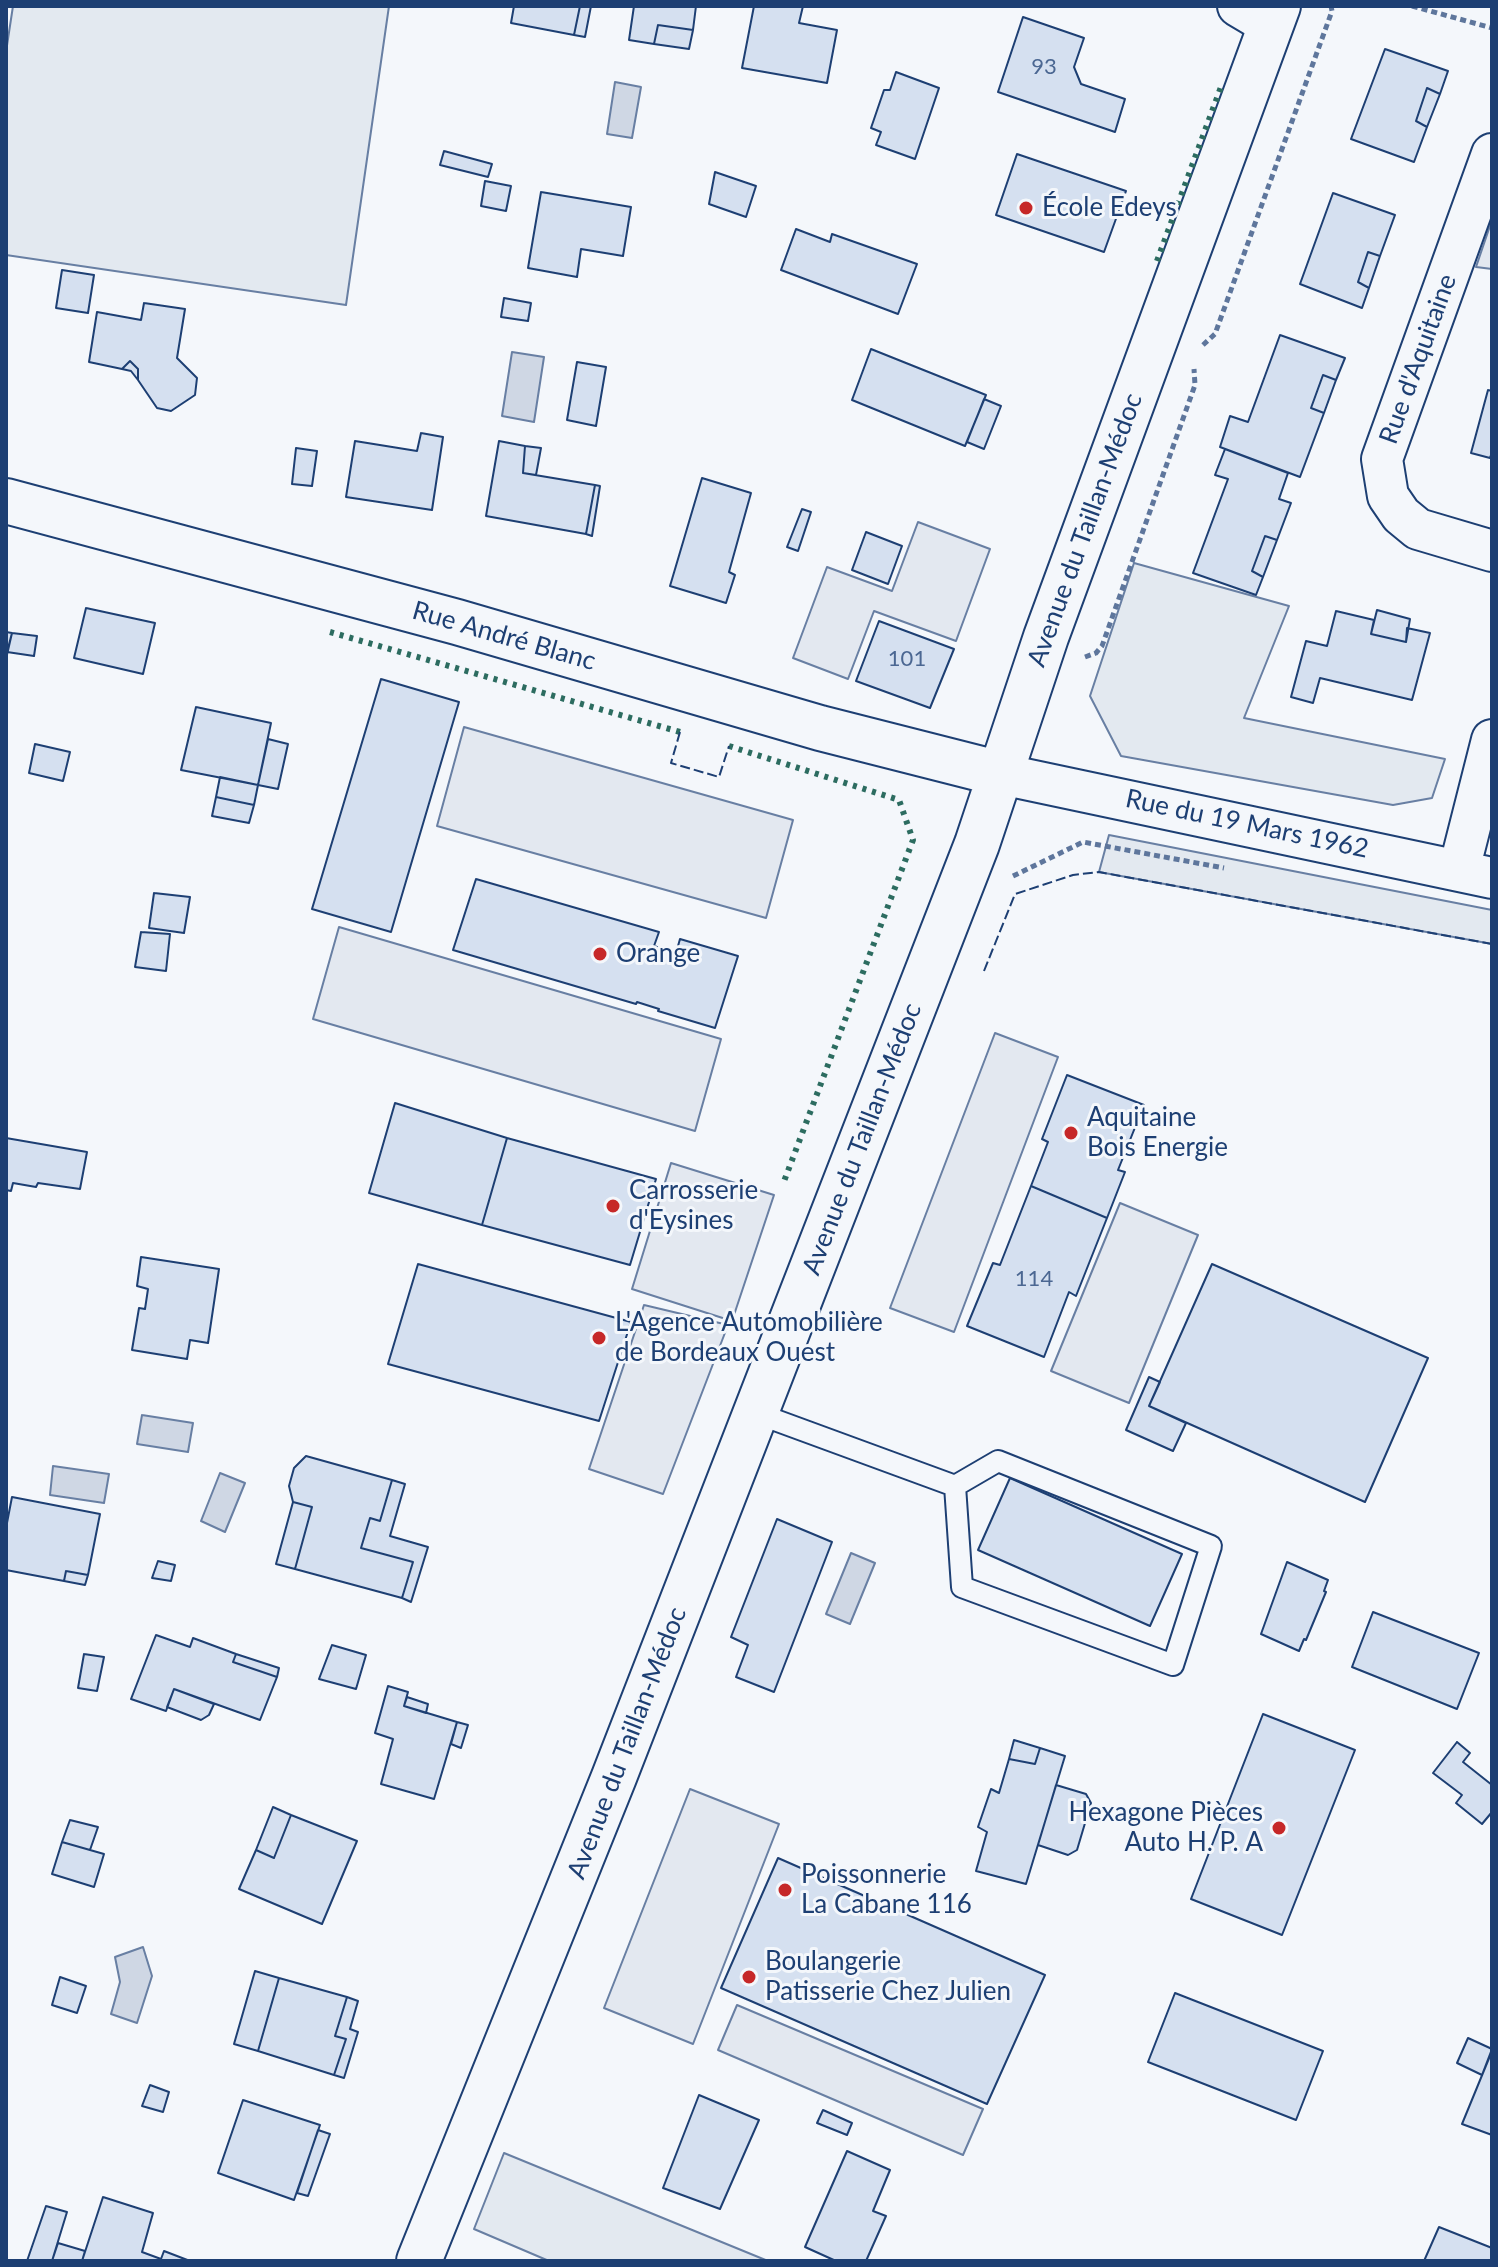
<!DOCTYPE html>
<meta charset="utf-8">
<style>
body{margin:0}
#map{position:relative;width:1498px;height:2267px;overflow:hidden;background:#f4f7fb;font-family:Lato,sans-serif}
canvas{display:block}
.frame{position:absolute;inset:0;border:8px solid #1d3f73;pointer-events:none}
</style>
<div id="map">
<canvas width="1498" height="2267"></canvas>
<div class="frame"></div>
</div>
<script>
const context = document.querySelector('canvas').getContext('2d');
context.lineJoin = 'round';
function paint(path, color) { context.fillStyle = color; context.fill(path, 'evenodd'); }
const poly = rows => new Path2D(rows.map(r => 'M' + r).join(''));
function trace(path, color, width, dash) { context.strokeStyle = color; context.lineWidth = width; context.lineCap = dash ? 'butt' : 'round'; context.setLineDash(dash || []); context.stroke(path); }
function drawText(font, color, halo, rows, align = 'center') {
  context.font = font + ' Lato,sans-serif'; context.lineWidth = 6; context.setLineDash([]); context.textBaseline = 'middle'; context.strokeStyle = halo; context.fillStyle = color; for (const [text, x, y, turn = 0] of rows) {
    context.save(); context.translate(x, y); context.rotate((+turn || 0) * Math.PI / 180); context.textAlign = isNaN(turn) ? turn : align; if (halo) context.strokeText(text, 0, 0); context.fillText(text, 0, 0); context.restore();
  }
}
const green = poly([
 [13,6,389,6,346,305,6,255,6,52,13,6],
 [1134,563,1289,606,1244,718,1445,759,1432,798,1393,805,1121,756,1090,696,1134,563],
 [1109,835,1492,910,1492,944,1099,872,1109,835],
 [504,2153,768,2261,549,2261,474,2229,504,2153]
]);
paint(green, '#e3e9f0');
trace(green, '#687fa3', 2);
const parking = poly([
 [1492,220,1492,269,1476,267,1492,220],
 [918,522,990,549,956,641,874,611,848,679,793,658,827,567,892,591,918,522],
 [464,727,793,820,766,918,437,826,464,727],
 [339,927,721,1039,695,1131,313,1019,339,927],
 [995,1033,1058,1057,954,1332,890,1308,995,1033],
 [671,1163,774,1195,732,1321,632,1289,671,1163],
 [1120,1203,1198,1235,1129,1403,1051,1371,1120,1203],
 [644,1305,728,1325,663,1494,589,1469,644,1305],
 [690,1789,779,1824,693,2044,604,2008,690,1789],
 [737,2005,983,2109,963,2155,718,2050,737,2005]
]);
paint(parking, '#e3e8f0');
trace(parking, '#687fa3', 2);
const water = poly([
 [615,82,641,87,632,138,607,134,615,82],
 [512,352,544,357,534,422,502,416,512,352],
 [142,1415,193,1423,188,1452,137,1444,142,1415],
 [53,1466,109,1474,104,1503,50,1495,53,1466],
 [220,1473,245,1483,225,1532,201,1521,220,1473],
 [851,1553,875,1563,850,1624,826,1614,851,1553],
 [143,1947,152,1976,137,2023,111,2014,120,1982,115,1957,143,1947]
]);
paint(water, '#cfd7e4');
trace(water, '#687fa3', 2);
const building = poly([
 [514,6,580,6,574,35,511,23,514,6],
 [580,6,591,6,585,37,574,35,580,6],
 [634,6,696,6,693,30,658,25,654,44,629,40,634,6],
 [754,6,803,6,799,23,837,30,827,83,742,68,754,6],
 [1023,17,1084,38,1074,67,1081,84,1125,99,1115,132,998,92,1023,17],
 [658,25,693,30,689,49,654,44,658,25],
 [1385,49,1448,71,1440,94,1427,88,1416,121,1427,127,1414,162,1351,139,1385,49],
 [896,72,939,88,915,159,876,145,881,132,871,128,884,90,890,90,896,72],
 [1427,88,1440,94,1427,127,1416,121,1427,88],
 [444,151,492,164,488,177,440,165,444,151],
 [1017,154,1126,191,1104,252,996,215,1017,154],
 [715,172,756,186,746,217,709,204,715,172],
 [485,181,511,186,506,211,481,206,485,181],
 [541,192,631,207,623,256,581,249,577,277,528,268,541,192],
 [1333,193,1395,215,1380,256,1368,252,1358,282,1369,288,1362,308,1300,284,1333,193],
 [796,229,830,242,832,234,917,264,898,314,781,270,796,229],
 [1368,252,1380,256,1369,288,1358,282,1368,252],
 [62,270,94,275,88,313,56,308,62,270],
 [504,298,531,303,528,321,501,317,504,298],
 [144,303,185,309,177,358,197,378,195,395,171,411,157,408,138,380,138,369,130,361,122,369,89,362,97,312,141,320,144,303],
 [1280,335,1345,358,1336,380,1323,375,1311,408,1324,413,1300,477,1220,447,1230,416,1248,422,1280,335],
 [871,349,986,395,965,446,852,400,871,349],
 [130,361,138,369,138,380,131,371,122,369,130,361],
 [577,362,606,367,596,426,567,420,577,362],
 [1323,375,1336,380,1324,413,1311,408,1323,375],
 [1488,390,1492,391,1492,452,1490,458,1471,453,1488,390],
 [984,399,1001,406,984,449,967,442,984,399],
 [421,433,443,437,432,510,346,497,355,441,417,451,421,433],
 [499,441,525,446,523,473,595,485,586,534,486,516,499,441],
 [525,446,541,448,536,475,523,473,525,446],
 [296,448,317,451,312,486,292,484,296,448],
 [1225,449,1288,473,1279,499,1291,503,1277,540,1265,536,1252,571,1263,577,1256,595,1193,573,1228,479,1215,475,1225,449],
 [702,478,751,493,729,572,735,575,726,603,670,586,702,478],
 [595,485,600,486,592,536,586,534,595,485],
 [802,509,811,512,798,551,787,547,802,509],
 [866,532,902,546,888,584,852,570,866,532],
 [1265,536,1277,540,1263,577,1252,571,1265,536],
 [86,608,155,623,143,674,74,658,86,608],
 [1377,610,1410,619,1406,642,1371,634,1377,610],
 [1336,611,1374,620,1371,634,1406,642,1407,628,1430,633,1412,700,1320,678,1313,703,1291,697,1306,641,1327,646,1336,611],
 [879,621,954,649,930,708,856,681,879,621],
 [6,632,12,633,6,659,6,632],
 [12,633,37,636,34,656,7,652,12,633],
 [381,679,459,702,391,932,312,909,381,679],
 [196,707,271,723,258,785,181,770,196,707],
 [268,739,288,744,278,789,258,785,268,739],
 [35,744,70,752,63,781,29,773,35,744],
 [220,777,258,785,254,805,216,797,220,777],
 [216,797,254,805,249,823,212,816,216,797],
 [476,879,659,932,654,946,676,953,680,939,738,956,715,1028,658,1011,659,1009,637,1002,636,1004,453,950,476,879],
 [154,893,190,897,184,933,149,928,154,893],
 [141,932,170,934,166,971,135,967,141,932],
 [1067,1075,1144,1105,1118,1170,1125,1172,1107,1218,1031,1186,1048,1142,1042,1139,1067,1075],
 [395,1103,507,1138,482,1225,369,1193,395,1103],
 [6,1138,87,1152,80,1189,38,1183,36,1187,13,1183,11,1191,6,1190,6,1138],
 [507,1138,656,1179,630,1265,482,1225,507,1138],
 [1031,1186,1107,1218,1076,1296,1069,1292,1044,1357,967,1326,993,1263,1000,1265,1031,1186],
 [141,1257,219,1269,208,1343,190,1340,187,1359,132,1350,139,1308,145,1309,148,1289,137,1286,141,1257],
 [418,1264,631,1322,599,1421,388,1364,418,1264],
 [1212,1264,1428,1358,1365,1502,1149,1406,1212,1264],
 [1149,1377,1160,1382,1149,1406,1186,1423,1173,1451,1126,1430,1149,1377],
 [306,1456,392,1480,380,1521,370,1518,361,1548,413,1562,402,1598,295,1569,312,1507,293,1502,289,1486,294,1468,306,1456],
 [1010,1478,1182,1554,1150,1626,978,1550,1010,1478],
 [392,1480,405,1484,390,1536,428,1547,411,1602,402,1598,413,1562,361,1548,370,1518,380,1521,392,1480],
 [12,1497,100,1514,88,1575,66,1571,64,1581,6,1570,6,1528,12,1497],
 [293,1502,312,1507,295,1569,276,1564,293,1502],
 [777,1519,832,1542,774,1692,736,1677,748,1645,731,1637,777,1519],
 [158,1561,175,1565,171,1581,152,1578,158,1561],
 [1287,1562,1328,1580,1324,1591,1326,1592,1306,1640,1304,1639,1299,1651,1261,1634,1287,1562],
 [66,1571,88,1575,85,1585,64,1581,66,1571],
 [1373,1612,1479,1653,1457,1709,1352,1667,1373,1612],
 [156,1635,190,1647,193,1638,236,1654,233,1662,277,1677,260,1720,174,1689,166,1711,131,1699,156,1635],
 [332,1645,366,1655,356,1689,319,1679,332,1645],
 [84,1654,104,1657,97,1691,78,1688,84,1654],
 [236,1654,279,1668,277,1677,233,1662,236,1654],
 [388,1686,408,1692,404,1706,457,1722,434,1799,381,1784,393,1739,375,1733,388,1686],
 [174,1689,214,1704,209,1715,201,1720,167,1707,174,1689],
 [407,1697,428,1704,426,1713,404,1706,407,1697],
 [1263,1714,1355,1750,1282,1935,1191,1899,1263,1714],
 [457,1722,468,1725,461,1748,451,1744,457,1722],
 [1014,1740,1040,1748,1035,1764,1009,1759,1014,1740],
 [1457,1742,1470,1753,1463,1762,1492,1785,1492,1812,1482,1824,1456,1803,1462,1795,1433,1773,1457,1742],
 [1040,1748,1065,1756,1026,1884,976,1871,987,1832,978,1827,991,1789,999,1793,1009,1759,1035,1764,1040,1748],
 [1056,1785,1086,1794,1091,1803,1077,1850,1068,1855,1038,1845,1056,1785],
 [273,1807,291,1815,274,1858,256,1850,273,1807],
 [291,1815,357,1841,322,1924,239,1889,256,1850,274,1858,291,1815],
 [70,1820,98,1827,90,1850,62,1842,70,1820],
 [62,1842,104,1854,94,1887,52,1874,62,1842],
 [778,1858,1045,1975,987,2104,721,1988,778,1858],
 [255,1971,279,1978,258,2051,234,2044,255,1971],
 [60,1977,86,1986,77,2013,52,2005,60,1977],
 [279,1978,347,1997,335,2036,346,2039,334,2075,258,2051,279,1978],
 [1175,1993,1323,2051,1296,2120,1148,2062,1175,1993],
 [347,1997,358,2001,350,2029,358,2032,344,2078,334,2075,346,2039,335,2036,347,1997],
 [1468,2038,1492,2049,1482,2075,1457,2063,1468,2038],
 [1492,2051,1492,2135,1462,2124,1492,2051],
 [150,2085,169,2092,163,2112,142,2106,150,2085],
 [699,2095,759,2120,720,2209,663,2188,699,2095],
 [243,2100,320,2125,294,2200,218,2173,243,2100],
 [823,2110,852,2123,847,2135,817,2123,823,2110],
 [318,2130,330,2134,308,2196,297,2193,318,2130],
 [847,2151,890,2170,873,2211,886,2216,866,2261,836,2261,805,2247,847,2151],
 [103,2197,153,2213,142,2252,161,2259,164,2251,190,2261,82,2261,103,2197],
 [46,2206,67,2212,52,2261,27,2261,46,2206],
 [1439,2227,1492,2248,1492,2261,1424,2261,1439,2227],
 [58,2243,85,2251,82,2261,52,2261,58,2243]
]);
paint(building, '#d5e0f0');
trace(building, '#1d3f73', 2);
const lane = poly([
 [756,1413,955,1486,962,1587,1173,1665,1211,1546,998,1461,955,1486]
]);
const street = poly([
 [1238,6,1270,25],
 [1492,154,1382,459,1388,496,1401,515,1418,529,1492,551],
 [1001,774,1492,878],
 [1459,870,1492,740]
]);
const secondary = poly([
 [6,501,457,622,820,728,1001,774],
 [419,2261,614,1777,977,844,1046,637,1278,6]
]);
trace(lane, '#1d3f73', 24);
trace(street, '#1d3f73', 44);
trace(secondary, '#1d3f73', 48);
trace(poly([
 [1412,6,1492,28],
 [1203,345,1215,334,1332,11,1331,6],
 [1085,657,1096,653,1102,646,1195,385,1194,369],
 [1013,876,1083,842,1224,868]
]), '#5e769c', 5, [6, 4]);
trace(lane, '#f4f7fb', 20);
trace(street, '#f4f7fb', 40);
trace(secondary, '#f4f7fb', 44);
trace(poly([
 [1157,261,1221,87],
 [330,632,680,732],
 [729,746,899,800,913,840,783,1184]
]), '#2c6c60', 6, [4, 6]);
trace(poly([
 [680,732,671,763,719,777,729,746],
 [984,971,1015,894,1073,875,1099,872,1492,944]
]), '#1d3f73', 2, [10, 4]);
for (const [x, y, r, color] of [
 [1026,208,8,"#c62828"],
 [600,954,8,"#c62828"],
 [1071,1133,8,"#c62828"],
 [613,1206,8,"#c62828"],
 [599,1338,8,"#c62828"],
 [1279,1828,8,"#c62828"],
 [785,1890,8,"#c62828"],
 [749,1977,8,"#c62828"]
]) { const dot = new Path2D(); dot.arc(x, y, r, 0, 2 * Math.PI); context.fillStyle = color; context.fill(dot); trace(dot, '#f4f7fb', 3); }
drawText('22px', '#4b6792', null, [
 ["93",1044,67],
 ["101",907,659],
 ["114",1034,1279]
]);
drawText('26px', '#1d3f73', '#f4f7fb', [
 ["École Edeys",1042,208],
 ["Orange",616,954],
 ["Aquitaine",1087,1118],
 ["Bois Energie",1087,1148],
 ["Carrosserie",629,1191],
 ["d'Eysines",629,1221],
 ["L'Agence Automobilière",615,1323],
 ["de Bordeaux Ouest",615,1353],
 ["Hexagone Pièces",1263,1813,"right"],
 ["Auto H. P. A",1263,1843,"right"],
 ["Poissonnerie",801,1875],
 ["La Cabane 116",801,1905],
 ["Boulangerie",765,1962],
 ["Patisserie Chez Julien",765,1992]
], 'left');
drawText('26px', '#1d3f73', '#f4f7fb', [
 ["Rue d'Aquitaine",1418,359,-70],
 ["Avenue du Taillan-Médoc",1085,530,-70],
 ["Rue André Blanc",504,636,16],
 ["Rue du 19 Mars 1962",1247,824,12],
 ["Avenue du Taillan-Médoc",862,1139,-69],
 ["Avenue du Taillan-Médoc",627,1743,-69]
]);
</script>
